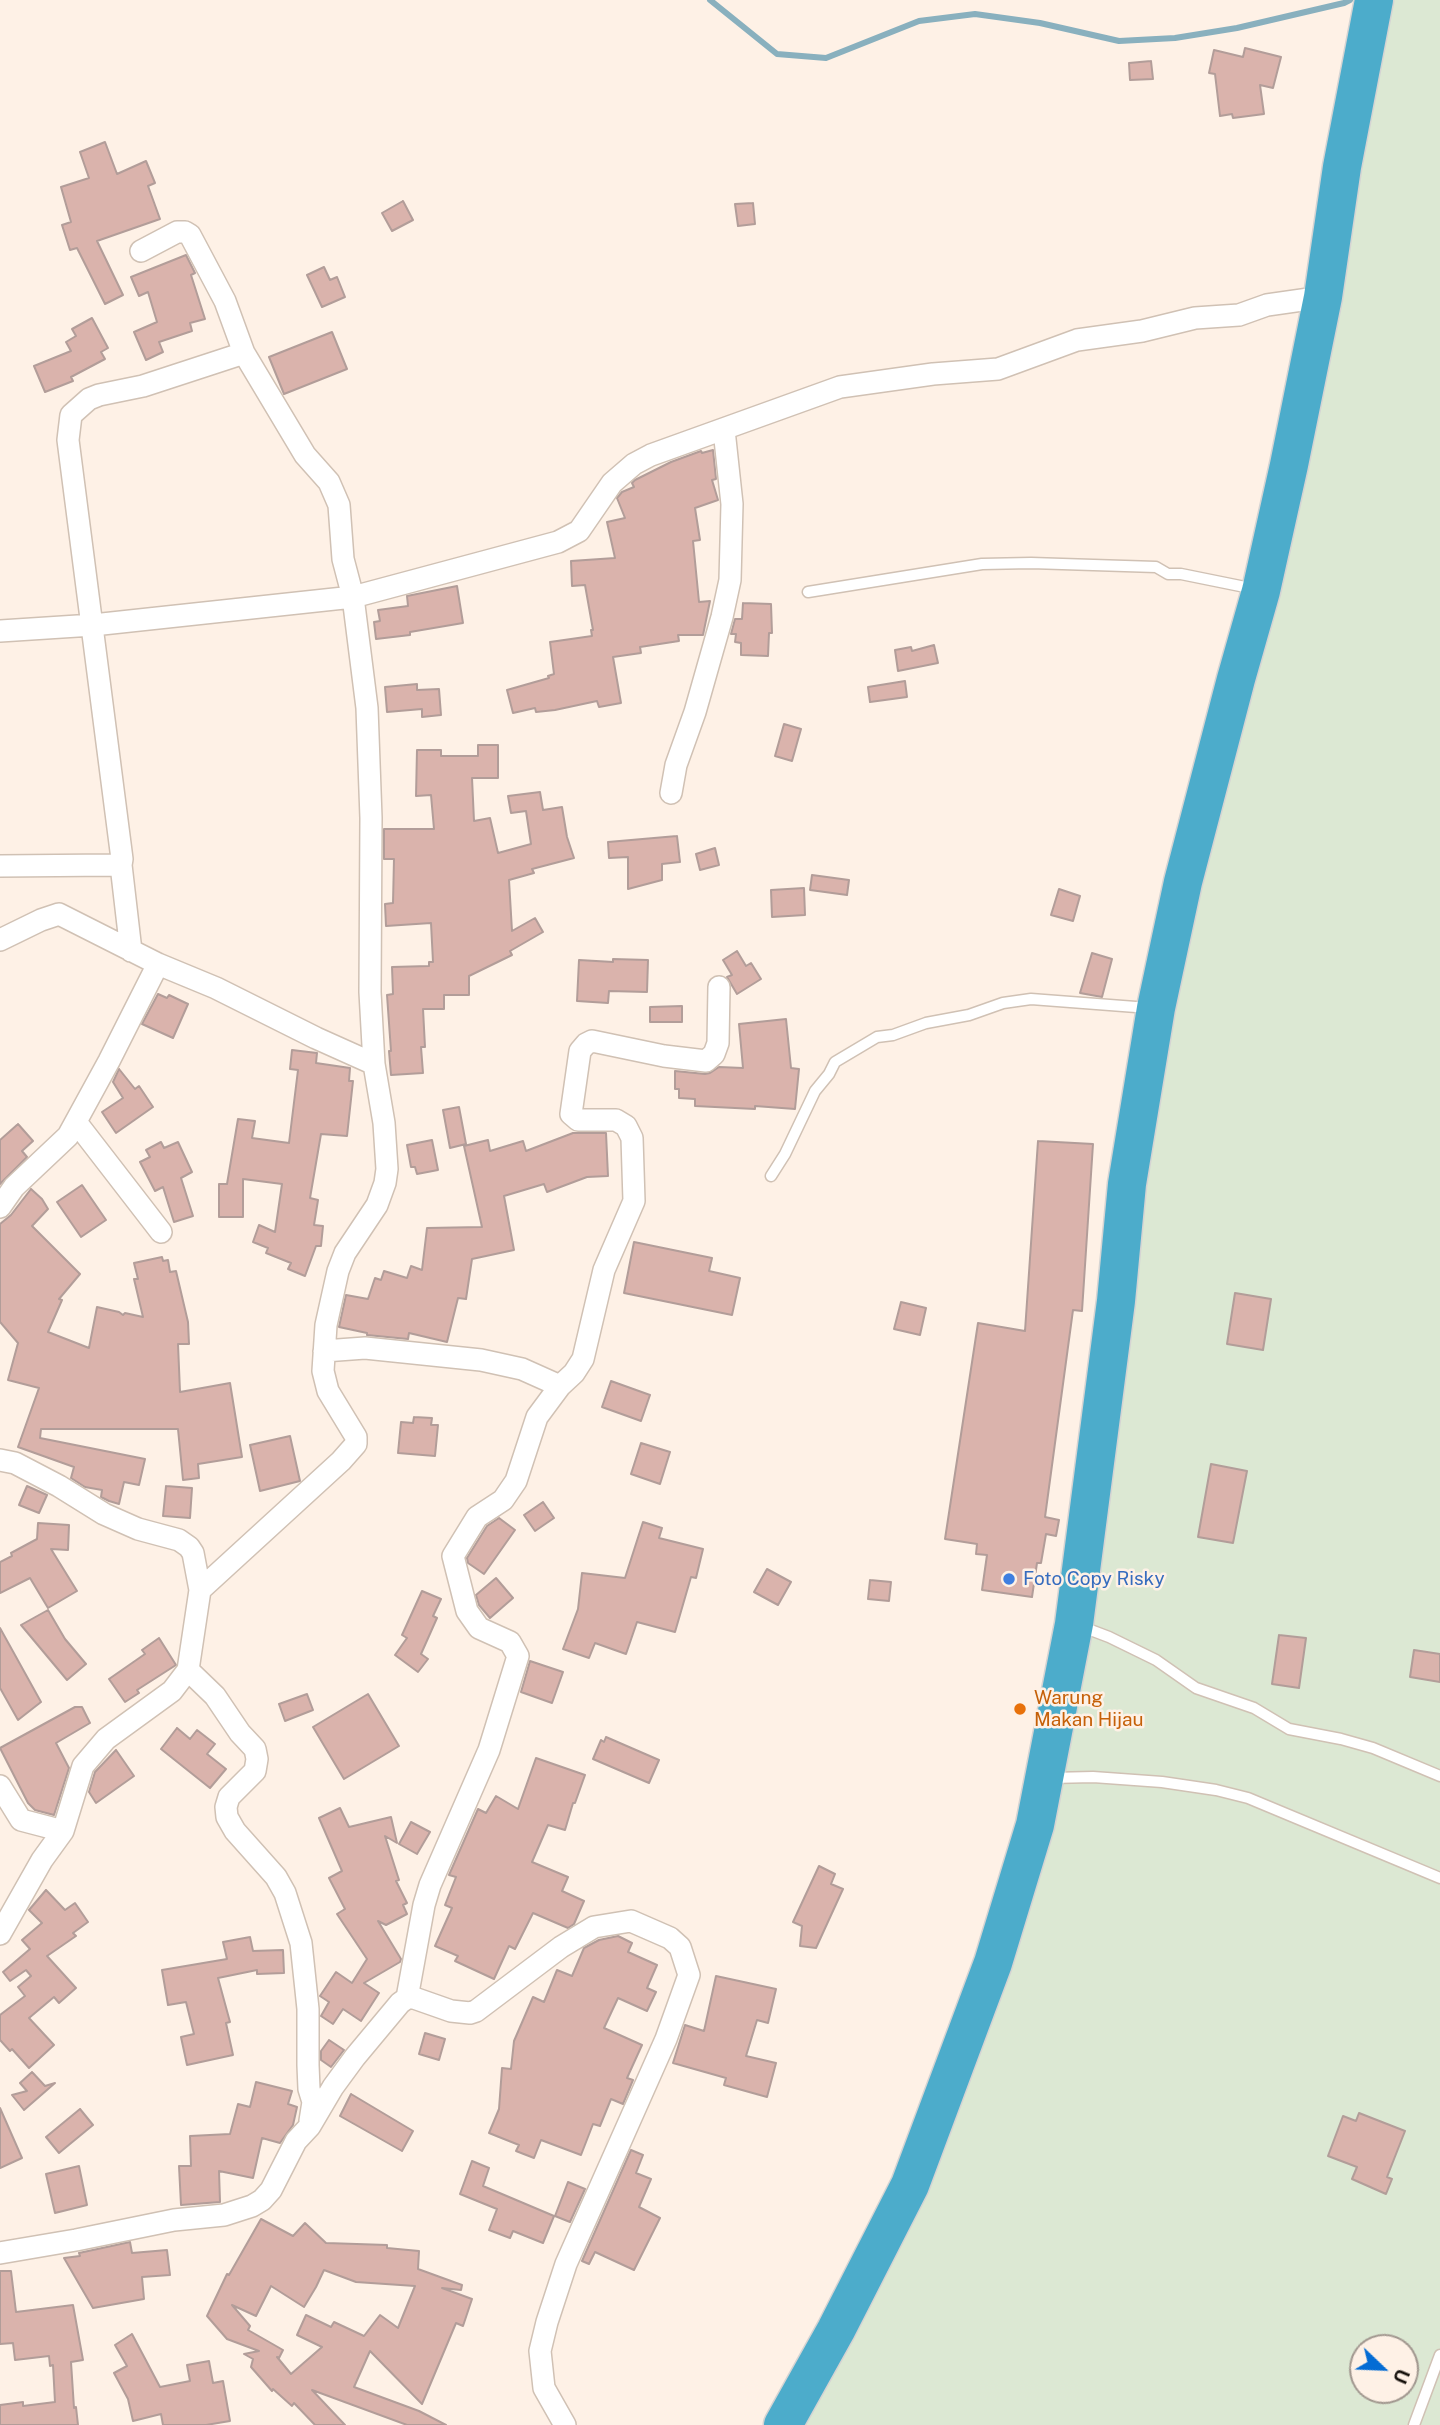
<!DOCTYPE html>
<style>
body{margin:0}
#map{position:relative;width:1440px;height:2425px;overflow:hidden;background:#fef1e6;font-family:"Public Sans",sans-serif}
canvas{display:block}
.north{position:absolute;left:1349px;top:2334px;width:70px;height:70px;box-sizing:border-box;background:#fef1e6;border:2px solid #a1978f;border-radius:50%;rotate:113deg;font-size:19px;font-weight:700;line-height:28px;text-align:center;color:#16110c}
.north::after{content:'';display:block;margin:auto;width:24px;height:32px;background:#046cd4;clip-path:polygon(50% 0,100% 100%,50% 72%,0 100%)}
</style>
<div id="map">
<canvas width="1440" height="2425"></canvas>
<div class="north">U</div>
</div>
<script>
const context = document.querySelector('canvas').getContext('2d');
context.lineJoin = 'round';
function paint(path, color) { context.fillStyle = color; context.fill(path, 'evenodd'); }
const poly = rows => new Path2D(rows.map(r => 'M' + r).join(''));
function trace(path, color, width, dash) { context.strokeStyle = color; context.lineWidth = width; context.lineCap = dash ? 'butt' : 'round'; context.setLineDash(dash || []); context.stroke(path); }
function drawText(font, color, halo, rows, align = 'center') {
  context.font = font + ' "Public Sans",sans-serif'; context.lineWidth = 5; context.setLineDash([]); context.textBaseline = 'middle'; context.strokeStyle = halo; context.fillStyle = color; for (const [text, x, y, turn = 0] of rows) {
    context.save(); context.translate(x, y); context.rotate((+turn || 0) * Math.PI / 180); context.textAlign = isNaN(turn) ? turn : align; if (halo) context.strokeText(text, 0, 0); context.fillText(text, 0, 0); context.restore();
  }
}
paint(poly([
 [1387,0,1440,0,1440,2425,799,2425,1055,1783,1136,1189],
 [1363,2348,1405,2348,1405,2390,1363,2390]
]), '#dce8d3');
trace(poly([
 [710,0,777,54,826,58,919,21,975,14,1040,23,1119,41,1175,38,1237,28,1344,3,1350,0]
]), '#89b0be', 6);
const building = poly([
 [1245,48,1281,57,1273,88,1260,85,1264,114,1233,118,1232,114,1220,116,1215,74,1209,73,1214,50,1243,57,1245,48],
 [1151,61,1153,79,1130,80,1129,63,1151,61],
 [105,142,117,174,146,161,155,183,148,186,160,219,97,241,123,295,105,304,77,248,70,250,62,225,71,222,61,187,89,178,80,152,105,142],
 [403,201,413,220,392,231,382,213,403,201],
 [753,203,755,224,738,226,735,204,753,203],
 [186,255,195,273,191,275,205,319,190,323,192,331,159,342,163,352,146,360,134,332,157,322,148,292,139,296,131,277,186,255],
 [324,267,330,280,337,277,345,297,322,307,307,275,324,267],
 [92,318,108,348,101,352,105,359,71,377,73,381,45,392,34,366,71,351,66,342,76,336,72,329,92,318],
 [332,332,347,369,284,394,269,357,332,332],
 [713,450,716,479,712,480,718,500,695,508,700,540,693,541,699,602,710,601,703,635,678,635,679,641,640,647,641,653,613,657,621,703,599,707,597,701,555,710,536,712,535,708,513,713,507,690,549,678,548,676,554,674,550,642,592,636,591,630,593,630,585,585,572,586,571,561,615,558,607,522,625,518,617,498,622,492,634,487,632,483,635,480,671,462,701,451,702,453,713,450],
 [457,586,463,623,410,632,410,635,376,639,374,622,380,621,378,610,408,606,407,596,457,586],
 [743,603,771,604,772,633,769,633,768,656,741,655,741,643,735,642,736,634,731,634,735,619,742,619,743,603],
 [934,645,938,663,898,671,895,650,911,647,912,651,934,645],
 [905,681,907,697,870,702,868,687,905,681],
 [417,684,417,690,439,689,441,715,422,717,422,709,387,712,385,687,417,684],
 [784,724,801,729,792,761,775,756,784,724],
 [478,745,498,745,498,778,472,778,474,821,490,818,498,853,531,844,526,811,511,813,508,796,540,792,543,810,562,807,567,837,574,858,532,869,534,873,509,880,512,931,535,918,543,932,510,951,512,955,469,976,469,995,444,995,444,1009,423,1009,425,1047,421,1047,423,1073,391,1075,389,1051,391,1051,387,995,393,994,392,967,429,966,429,962,433,962,431,923,386,926,385,904,393,903,394,859,384,859,384,829,434,829,431,795,416,796,417,750,441,750,441,756,478,756,478,745],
 [677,836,680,862,662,864,662,880,628,889,628,857,609,858,608,842,677,836],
 [715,848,719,865,700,870,696,854,715,848],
 [812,875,849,880,847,895,810,890,812,875],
 [804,888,805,915,772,917,771,890,804,888],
 [1059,889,1080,896,1073,921,1051,915,1059,889],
 [737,951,746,966,751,963,761,979,737,994,727,977,732,975,723,960,737,951],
 [1092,953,1112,959,1102,997,1080,993,1092,953],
 [613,959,648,960,647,992,609,991,608,1003,577,1001,579,960,613,962,613,959],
 [158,994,167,998,169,995,188,1004,173,1038,142,1024,158,994],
 [682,1006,682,1022,650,1022,650,1007,682,1006],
 [786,1019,791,1068,799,1069,795,1109,755,1106,755,1109,695,1106,695,1099,679,1098,679,1089,675,1089,675,1071,705,1074,710,1073,719,1067,743,1068,739,1024,786,1019],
 [292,1050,317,1053,316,1063,350,1068,349,1081,353,1081,347,1136,321,1134,310,1198,318,1200,314,1225,323,1226,321,1246,316,1246,305,1276,288,1269,291,1263,266,1253,268,1248,253,1242,259,1225,275,1232,282,1184,243,1179,243,1217,219,1217,219,1184,227,1184,238,1119,255,1121,252,1138,289,1143,298,1070,290,1069,292,1050],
 [119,1069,135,1089,139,1086,153,1107,116,1133,102,1112,123,1098,113,1082,119,1069],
 [459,1107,466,1144,450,1148,443,1110,459,1107],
 [18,1124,33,1141,22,1151,27,1157,0,1184,0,1140,18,1124],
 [573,1133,606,1133,608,1176,587,1177,547,1192,544,1184,504,1196,514,1250,472,1259,466,1299,458,1298,447,1342,409,1333,408,1339,367,1335,367,1333,339,1327,346,1295,368,1299,375,1278,381,1280,384,1271,407,1278,411,1266,422,1270,427,1228,482,1227,464,1146,488,1140,490,1151,523,1141,526,1151,573,1133],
 [432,1140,438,1170,417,1174,415,1167,411,1167,407,1145,432,1140],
 [1038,1141,1093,1144,1082,1311,1073,1310,1045,1517,1059,1520,1056,1536,1046,1534,1041,1563,1037,1563,1032,1597,982,1590,987,1555,976,1554,977,1544,945,1539,978,1323,1025,1331,1038,1141],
 [161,1142,164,1148,178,1142,192,1172,181,1178,193,1216,174,1222,163,1187,155,1191,140,1162,150,1157,146,1150,161,1142],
 [82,1185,106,1220,81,1237,57,1202,82,1185],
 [31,1189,42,1199,48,1209,32,1226,80,1274,59,1299,62,1300,48,1332,89,1348,97,1307,119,1312,123,1315,125,1313,143,1317,134,1279,138,1279,134,1263,162,1257,163,1261,168,1260,170,1272,176,1271,188,1322,189,1344,178,1344,180,1392,230,1383,242,1457,198,1464,199,1478,183,1480,178,1429,41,1429,40,1438,145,1459,139,1485,124,1482,119,1504,109,1501,101,1497,102,1490,85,1487,71,1478,74,1467,18,1447,39,1388,8,1380,18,1343,0,1322,0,1224,11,1215,31,1189],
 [634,1242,712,1258,709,1271,740,1278,732,1315,624,1293,634,1242],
 [1235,1293,1271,1299,1263,1350,1227,1344,1235,1293],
 [901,1302,926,1308,920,1335,894,1329,901,1302],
 [611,1381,650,1395,641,1421,602,1407,611,1381],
 [414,1417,432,1418,431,1425,438,1425,435,1456,398,1453,401,1422,413,1423,414,1417],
 [290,1436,300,1481,260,1491,250,1445,290,1436],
 [641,1443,670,1452,660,1484,631,1474,641,1443],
 [1211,1464,1247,1471,1233,1543,1198,1537,1211,1464],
 [27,1486,47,1495,39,1513,19,1505,27,1486],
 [166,1486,192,1488,190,1518,163,1516,166,1486],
 [543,1502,554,1518,535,1531,524,1515,543,1502],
 [499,1518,515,1530,484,1574,468,1563,467,1558,487,1526,499,1518],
 [643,1522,662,1528,659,1538,703,1549,696,1578,691,1577,675,1632,637,1622,626,1654,595,1643,589,1658,563,1649,578,1609,582,1573,625,1578,643,1522],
 [38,1523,69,1525,68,1550,51,1549,77,1591,48,1608,30,1578,0,1593,0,1562,12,1556,11,1553,37,1539,38,1523],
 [767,1569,791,1582,778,1605,754,1592,767,1569],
 [496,1578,513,1598,490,1618,479,1605,476,1595,496,1578],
 [870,1580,891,1582,889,1601,868,1599,870,1580],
 [422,1591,441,1599,433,1616,437,1618,421,1654,428,1659,418,1672,395,1655,407,1638,402,1635,422,1591],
 [48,1610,65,1639,86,1664,67,1680,21,1625,48,1610],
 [0,1628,41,1702,18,1720,0,1688,0,1628],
 [1279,1635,1306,1638,1299,1688,1272,1684,1279,1635],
 [159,1638,176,1665,137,1690,139,1693,125,1702,109,1679,145,1654,142,1650,159,1638],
 [1414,1650,1440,1654,1440,1682,1410,1677,1414,1650],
 [530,1661,563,1672,552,1703,521,1692,530,1661],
 [307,1694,313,1710,285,1721,279,1704,307,1694],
 [368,1694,399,1746,344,1779,313,1727,368,1694],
 [75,1707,82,1707,90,1723,56,1743,69,1768,54,1815,35,1810,28,1803,0,1748,75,1707],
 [177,1728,190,1739,197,1730,215,1744,207,1754,226,1769,210,1788,161,1749,177,1728],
 [606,1737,659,1760,649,1783,593,1759,601,1740,604,1742,606,1737],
 [116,1750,134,1776,96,1803,89,1792,95,1772,116,1750],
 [536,1758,585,1775,575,1803,573,1803,565,1830,548,1825,532,1862,568,1877,562,1891,584,1901,574,1924,568,1928,533,1913,515,1949,509,1946,494,1979,455,1961,458,1956,435,1946,452,1908,445,1905,456,1877,449,1875,478,1809,486,1813,496,1796,518,1809,536,1758],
 [340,1808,349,1827,391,1817,397,1843,385,1836,399,1880,396,1881,407,1903,403,1905,407,1914,386,1925,378,1921,401,1959,400,1962,364,1983,379,1993,361,2021,343,2009,333,2024,321,2016,329,2002,320,1996,336,1972,352,1983,367,1959,337,1914,345,1909,329,1878,342,1871,319,1818,340,1808],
 [411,1822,430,1832,417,1854,399,1844,411,1822],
 [819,1866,835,1874,831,1884,843,1889,816,1948,800,1946,802,1926,793,1922,819,1866],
 [46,1890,65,1910,75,1903,88,1922,73,1933,76,1936,47,1956,76,1988,59,2003,54,1997,29,2018,54,2045,29,2068,12,2049,10,2051,0,2040,0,2015,25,1996,18,1987,31,1976,26,1970,10,1981,3,1972,30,1949,22,1940,42,1923,29,1910,46,1890],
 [618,1936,632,1943,628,1952,657,1965,647,1988,656,1992,647,2011,618,1998,604,2028,642,2045,627,2078,633,2080,623,2104,611,2099,600,2126,593,2124,581,2155,541,2140,534,2158,516,2151,519,2145,489,2133,499,2109,502,2068,511,2069,514,2041,533,1997,544,2002,557,1970,572,1976,584,1948,599,1940,618,1936],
 [250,1937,253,1951,283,1950,284,1973,257,1974,257,1970,218,1978,230,2022,226,2023,233,2055,187,2065,181,2037,194,2034,186,2002,168,2005,162,1970,227,1959,223,1942,250,1937],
 [716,1976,776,1989,768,2023,757,2020,746,2056,776,2063,767,2097,724,2085,726,2078,673,2063,685,2025,704,2031,716,1976],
 [425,2033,445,2039,439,2060,419,2054,425,2033],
 [329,2040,344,2050,331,2067,321,2060,321,2051,329,2040],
 [32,2072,45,2086,55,2083,24,2110,12,2095,27,2091,20,2083,32,2072],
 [256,2082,292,2091,288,2104,297,2107,293,2125,280,2143,262,2138,253,2178,219,2171,220,2202,181,2205,179,2166,191,2166,190,2136,230,2134,238,2104,250,2107,256,2082],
 [351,2094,413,2131,402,2151,340,2116,351,2094],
 [0,2108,22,2158,0,2168,0,2108],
 [80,2109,93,2125,59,2153,46,2137,80,2109],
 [1359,2113,1405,2131,1387,2177,1392,2179,1386,2194,1352,2179,1357,2167,1328,2156,1343,2116,1356,2121,1359,2113],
 [631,2150,643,2155,636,2173,651,2179,639,2207,660,2218,634,2270,595,2252,589,2264,582,2261,631,2150],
 [472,2161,489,2168,483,2186,554,2216,543,2243,513,2231,510,2238,489,2230,497,2209,460,2194,472,2161],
 [79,2166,87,2205,55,2213,46,2174,79,2166],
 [568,2182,585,2189,570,2222,555,2216,568,2182],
 [261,2219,293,2236,305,2223,326,2243,387,2245,387,2248,419,2251,418,2269,462,2285,461,2290,442,2288,472,2299,463,2326,456,2323,422,2404,370,2351,354,2387,419,2411,446,2425,407,2425,312,2390,345,2425,315,2425,294,2403,292,2406,273,2389,272,2391,251,2367,253,2359,244,2354,259,2351,227,2339,207,2316,227,2274,229,2275,261,2219],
 [324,2270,356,2282,415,2286,398,2328,380,2315,364,2336,334,2322,331,2327,306,2315,297,2335,322,2347,291,2374,277,2357,279,2358,283,2350,248,2330,250,2326,232,2305,256,2316,271,2286,304,2307,316,2287,324,2270],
 [130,2242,132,2253,167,2250,170,2275,142,2277,144,2299,93,2308,64,2258,80,2256,79,2253,130,2242],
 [0,2271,11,2271,16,2312,73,2305,83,2360,71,2362,74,2408,76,2407,78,2425,0,2425,0,2405,23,2402,23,2406,55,2402,53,2365,50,2366,49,2356,15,2360,13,2343,0,2344,0,2271],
 [132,2334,160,2387,190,2381,187,2365,209,2361,213,2383,223,2381,230,2421,206,2425,163,2425,161,2414,133,2421,128,2399,114,2373,127,2366,115,2345,132,2334]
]);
paint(building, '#dab3ac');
trace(building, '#b29d99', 2);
const lane = poly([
 [808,592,982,564,1031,563,1156,567,1168,574,1181,574,1255,589],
 [771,1176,785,1154,815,1091,829,1074,835,1062,877,1037,893,1035,926,1023,969,1015,1003,1003,1031,999,1149,1008],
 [1080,1626,1109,1637,1156,1660,1196,1688,1254,1708,1289,1729,1341,1739,1373,1748,1440,1776],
 [1051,1778,1093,1777,1162,1782,1216,1790,1248,1798,1440,1878],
 [1414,2425,1440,2355]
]);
const street = poly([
 [0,631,93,625,353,597,343,559,339,505,329,482,305,455,244,353,225,301,190,235,185,232,177,232,141,251],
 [671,793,676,765,695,712,722,617,730,580,732,504,724,430],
 [121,865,131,951],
 [0,866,114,865,121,865,122,859,68,440,71,415,89,399,99,395,143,386,244,353],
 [0,940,41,920,59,914,158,964,216,988,316,1038,374,1064],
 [76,1122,161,1232],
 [0,1207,14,1187,68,1136,109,1061,158,964],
 [324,1351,365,1348,481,1360,522,1369,560,1386],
 [0,1460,15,1463,59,1486,104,1514,138,1529,179,1540,189,1547,193,1553,200,1590,188,1670],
 [200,1590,341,1461,356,1444,356,1437,328,1391,323,1371,326,1325,338,1271,345,1253,377,1205,385,1183,387,1169,384,1123,374,1064,370,992,371,818,367,708,353,597,558,542,579,531,612,483,634,464,651,455,840,387,933,374,998,369,1077,340,1142,331,1195,318,1239,315,1267,305,1323,297],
 [0,1786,21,1820,63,1831],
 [0,1934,42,1860,63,1831,83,1766,106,1739,172,1691,188,1670,215,1696,240,1733,255,1749,257,1759,255,1771,229,1797,226,1807,227,1817,235,1831,276,1877,285,1893,301,1943,308,2009,308,2065,309,2089,313,2102,310,2121],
 [407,1998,424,1905,430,1885,489,1750,518,1656,510,1642,479,1628,467,1611,453,1556,477,1517,503,1500,516,1481,537,1417,560,1386,574,1373,583,1359,604,1270,634,1201,632,1138,626,1126,616,1120,578,1120,571,1114,580,1051,586,1044,592,1041,664,1056,706,1061,714,1054,718,1043,719,987],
 [0,2253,76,2240,174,2220,224,2215,252,2206,262,2200,271,2190,296,2141,310,2126,333,2087,355,2057,400,2003,407,1998,414,1998,451,2011,470,2013,476,2011,561,1947,594,1927,631,1921,670,1938,680,1947,689,1975,666,2039,566,2264,547,2322,540,2351,544,2388,565,2425]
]);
const highway = poly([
 [783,2425,836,2330,910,2185,993,1963,1035,1825,1074,1624,1116,1301,1127,1184,1156,1008,1183,882,1236,679,1261,591,1289,465,1323,297,1342,167,1374,0]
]);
trace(lane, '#d0c1b4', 13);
trace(street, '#d0c1b4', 24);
trace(highway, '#d5d4d3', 41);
trace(lane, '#fff', 10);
trace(street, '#fff', 21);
trace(highway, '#4caccb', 38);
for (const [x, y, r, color] of [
 [1009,1579,7,"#3f7fe0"],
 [1020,1709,7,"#e8710a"]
]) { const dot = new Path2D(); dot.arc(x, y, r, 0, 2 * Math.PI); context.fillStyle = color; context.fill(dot); trace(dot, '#fef1e6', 2.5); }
drawText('19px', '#366cbe', '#fef1e6', [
 ["Foto Copy Risky",1023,1579]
], 'left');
drawText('19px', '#c56008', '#fef1e6', [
 ["Warung",1034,1698],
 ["Makan Hijau",1034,1720]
], 'left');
</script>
